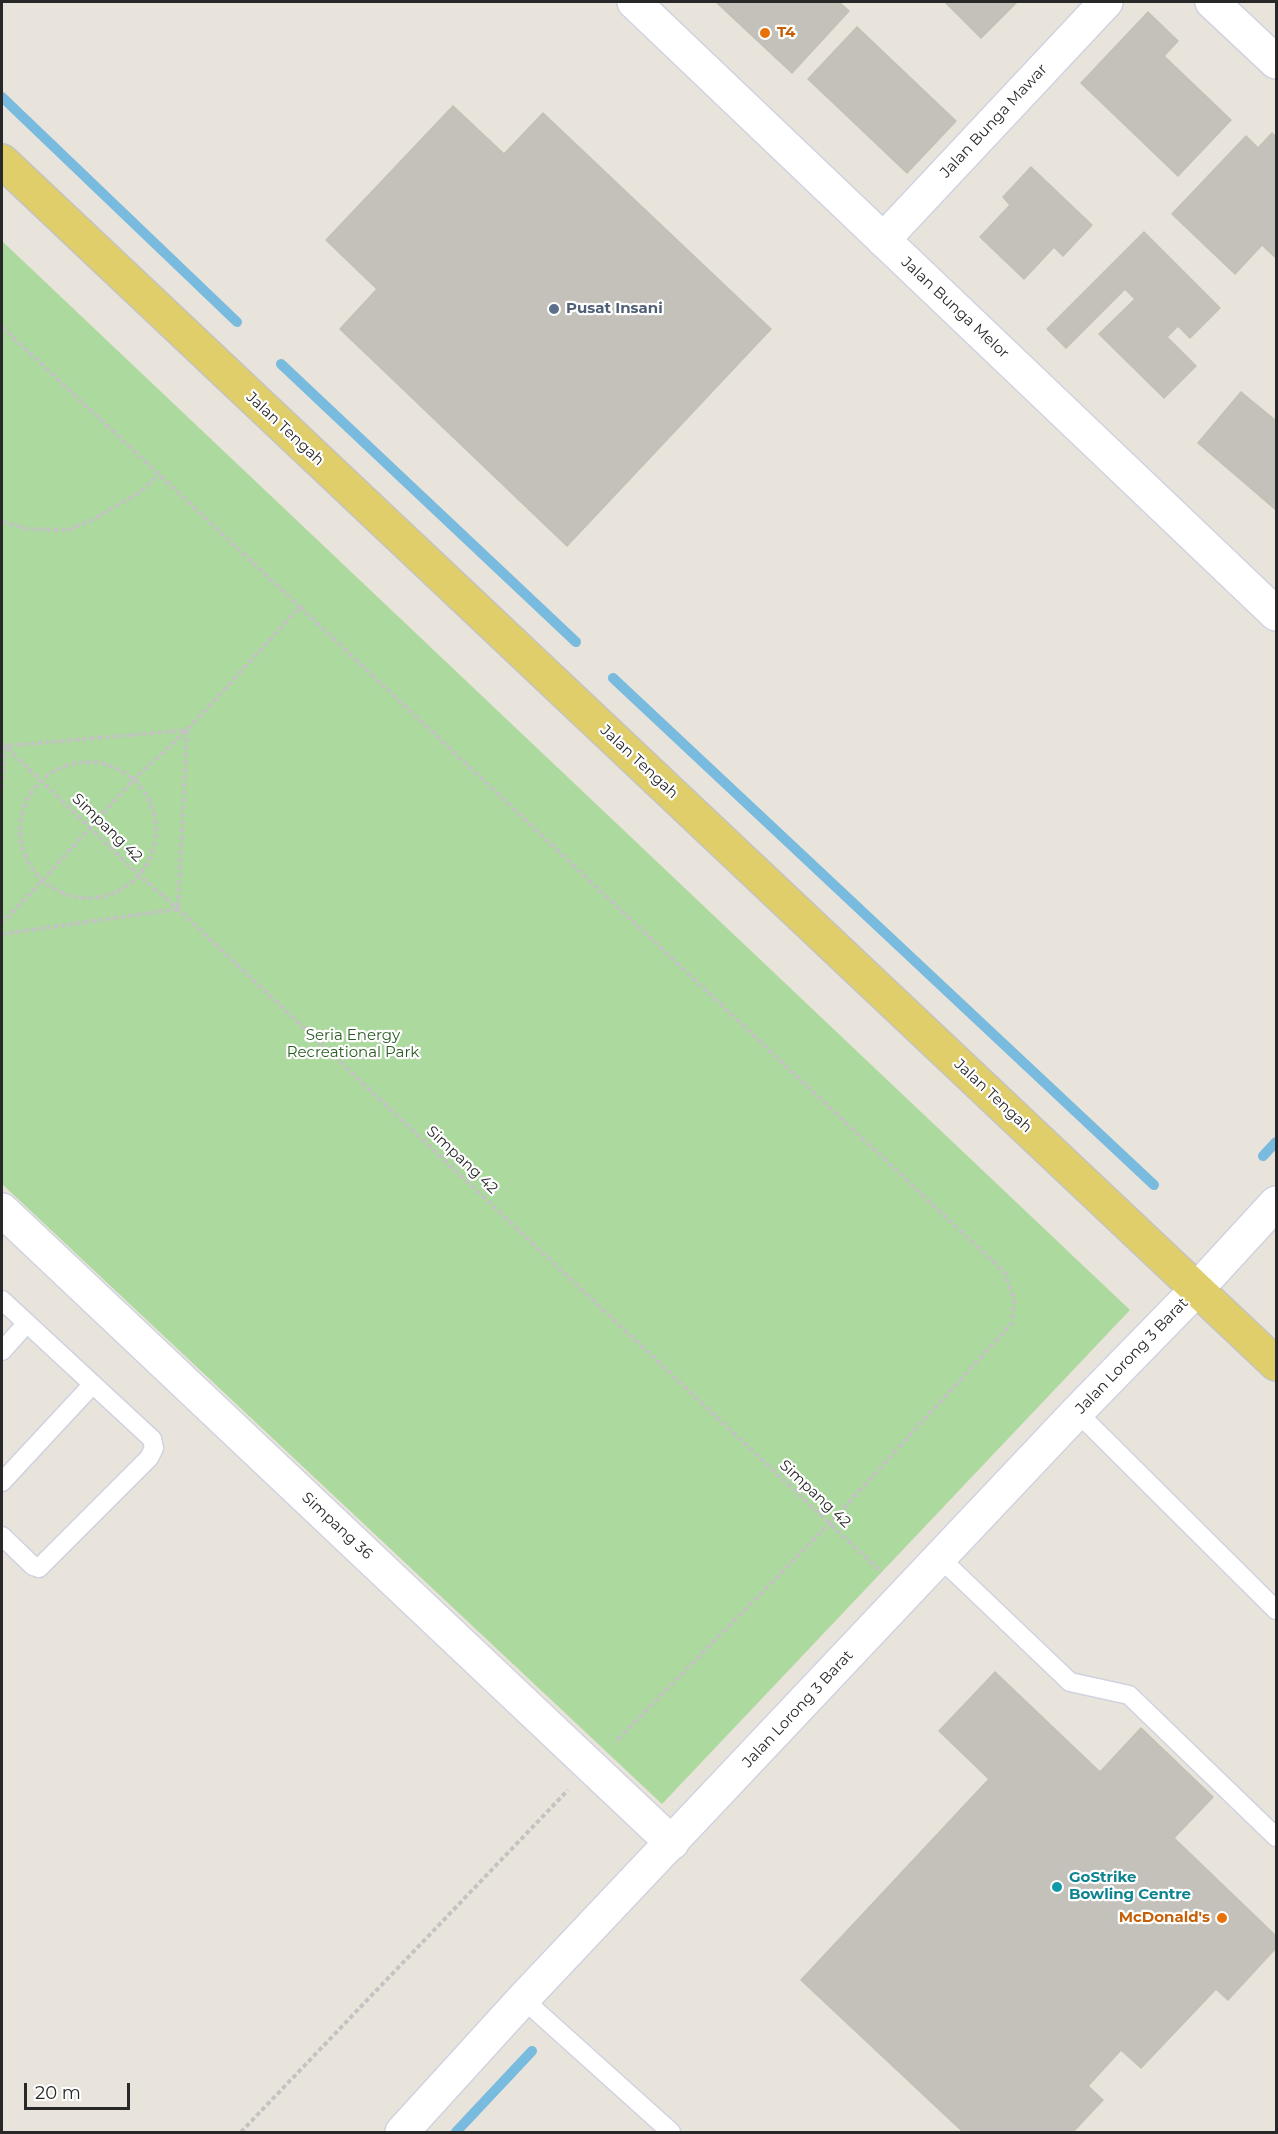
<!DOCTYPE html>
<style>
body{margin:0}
#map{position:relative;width:1278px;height:2134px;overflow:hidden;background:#e9e4db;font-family:Montserrat,sans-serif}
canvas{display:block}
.frame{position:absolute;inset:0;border:3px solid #282828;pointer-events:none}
.scale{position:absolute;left:24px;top:2083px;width:106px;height:27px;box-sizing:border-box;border:3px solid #282828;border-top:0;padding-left:8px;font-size:18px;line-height:21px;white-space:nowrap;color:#282828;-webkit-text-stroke:4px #fff;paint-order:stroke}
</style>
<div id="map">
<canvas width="1278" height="2134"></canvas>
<div class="frame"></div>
<div class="scale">20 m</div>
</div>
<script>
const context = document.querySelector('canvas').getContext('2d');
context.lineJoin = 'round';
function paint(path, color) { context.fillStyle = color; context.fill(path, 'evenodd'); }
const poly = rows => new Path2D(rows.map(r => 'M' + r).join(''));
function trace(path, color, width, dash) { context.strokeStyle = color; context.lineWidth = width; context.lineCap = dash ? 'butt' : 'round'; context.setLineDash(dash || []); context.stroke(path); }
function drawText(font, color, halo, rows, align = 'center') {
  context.font = font + ' Montserrat,sans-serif'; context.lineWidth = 4.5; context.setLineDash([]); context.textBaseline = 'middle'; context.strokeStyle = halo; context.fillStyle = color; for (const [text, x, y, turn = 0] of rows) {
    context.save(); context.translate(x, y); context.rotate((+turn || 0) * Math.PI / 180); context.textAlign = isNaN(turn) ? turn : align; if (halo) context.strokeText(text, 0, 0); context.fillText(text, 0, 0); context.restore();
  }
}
paint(poly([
 [2,241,1130,1310,662,1804,2,1184]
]), '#acd99d');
trace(poly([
 [2,97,237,322],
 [281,364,576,642],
 [613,678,1154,1185],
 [1263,1156,1276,1142],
 [456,2132,532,2051]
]), '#79bbdf', 10);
const building = poly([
 [716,2,839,2,849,11,792,73,716,2],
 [945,2,1017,2,981,38,945,2],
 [1148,12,1178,41,1164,56,1231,120,1178,176,1081,83,1148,12],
 [857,27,956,121,907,173,808,79,857,27],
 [453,106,504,154,543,113,771,329,567,546,340,329,377,289,326,240,453,106],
 [1272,133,1276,137,1276,258,1262,245,1235,274,1172,214,1246,136,1258,148,1272,133],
 [1031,167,1092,225,1063,256,1054,247,1024,279,980,237,1010,205,1003,197,1031,167],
 [1144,232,1220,308,1190,338,1178,326,1167,337,1196,366,1164,398,1099,334,1135,299,1125,289,1066,348,1047,329,1144,232],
 [1241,392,1275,420,1276,418,1276,510,1198,443,1241,392],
 [995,1672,1100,1772,1141,1728,1213,1797,1174,1838,1276,1936,1276,1948,1228,2000,1216,1989,1141,2068,1121,2050,1088,2086,1103,2100,1073,2132,963,2132,801,1980,989,1779,939,1731,995,1672]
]);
paint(building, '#c4c1ba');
trace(building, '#c3c0b5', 1.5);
const lane = poly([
 [2,1300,152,1439,154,1448,149,1458,39,1568,33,1566,2,1536],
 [2,1351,27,1323],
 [1077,1412,1276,1610],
 [2,1482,93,1384],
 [940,1558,1070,1682,1129,1695,1276,1837],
 [523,1999,671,2132]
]);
const street = poly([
 [634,2,1276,614],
 [1212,2,1276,62],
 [883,240,1106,2],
 [2,1210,672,1843]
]);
const secondary = poly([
 [402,2132,523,1999,1077,1412,1197,1289,1276,1203]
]);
const primary = poly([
 [2,161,1276,1364]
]);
trace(lane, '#d0d2df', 21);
trace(street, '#d0d2df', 36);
trace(secondary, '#d0d2df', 36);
trace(primary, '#c3c3c3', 36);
trace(poly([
 [2,327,300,607,187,730,133,780,42,881,2,923],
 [2,522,28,529,68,530,92,520,140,492,159,475],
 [300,607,1005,1273,1014,1300,1012,1323,829,1524,615,1742],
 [2,743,139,875,178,909,881,1572],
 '20 830a68 68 0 1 1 136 0a68 68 0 1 1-136 0Z',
 [2,788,5,746,187,730,178,909,2,934],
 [241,2132,568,1790]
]), '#c3c3c3', 4, [4.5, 3]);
trace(lane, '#fff', 18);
trace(street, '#fff', 33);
trace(secondary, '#fff', 33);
trace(primary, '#dfce69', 33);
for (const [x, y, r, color] of [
 [765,33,6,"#e8710a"],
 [554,309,6,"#5c6f8a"],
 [1057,1887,6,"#0f9aa8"],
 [1222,1918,6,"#e8710a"]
]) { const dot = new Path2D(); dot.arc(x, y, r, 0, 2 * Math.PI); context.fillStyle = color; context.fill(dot); trace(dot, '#fff', 2); }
drawText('bold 15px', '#c56008', '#fff', [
 ["T4",777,33],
 ["McDonald's",1210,1918,"right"]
], 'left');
drawText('15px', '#282828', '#fff', [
 ["Jalan Bunga Mawar",994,121,-47],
 ["Jalan Bunga Melor",955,308,43],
 ["Jalan Tengah",285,429,43],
 ["Jalan Tengah",639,762,43],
 ["Simpang 42",107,828,44],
 ["Jalan Tengah",993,1096,43],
 ["Simpang 42",462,1160,43],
 ["Jalan Lorong 3 Barat",1132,1356,-46],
 ["Simpang 42",815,1494,43],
 ["Simpang 36",337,1526,43],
 ["Jalan Lorong 3 Barat",798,1709,-47]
]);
drawText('bold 15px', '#4e5e75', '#fff', [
 ["Pusat Insani",566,309]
], 'left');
drawText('15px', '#285b21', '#fff', [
 ["Seria Energy",353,1036],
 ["Recreational Park",353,1053]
]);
drawText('bold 15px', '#0d838f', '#fff', [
 ["GoStrike",1069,1878],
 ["Bowling Centre",1069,1895]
], 'left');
</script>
